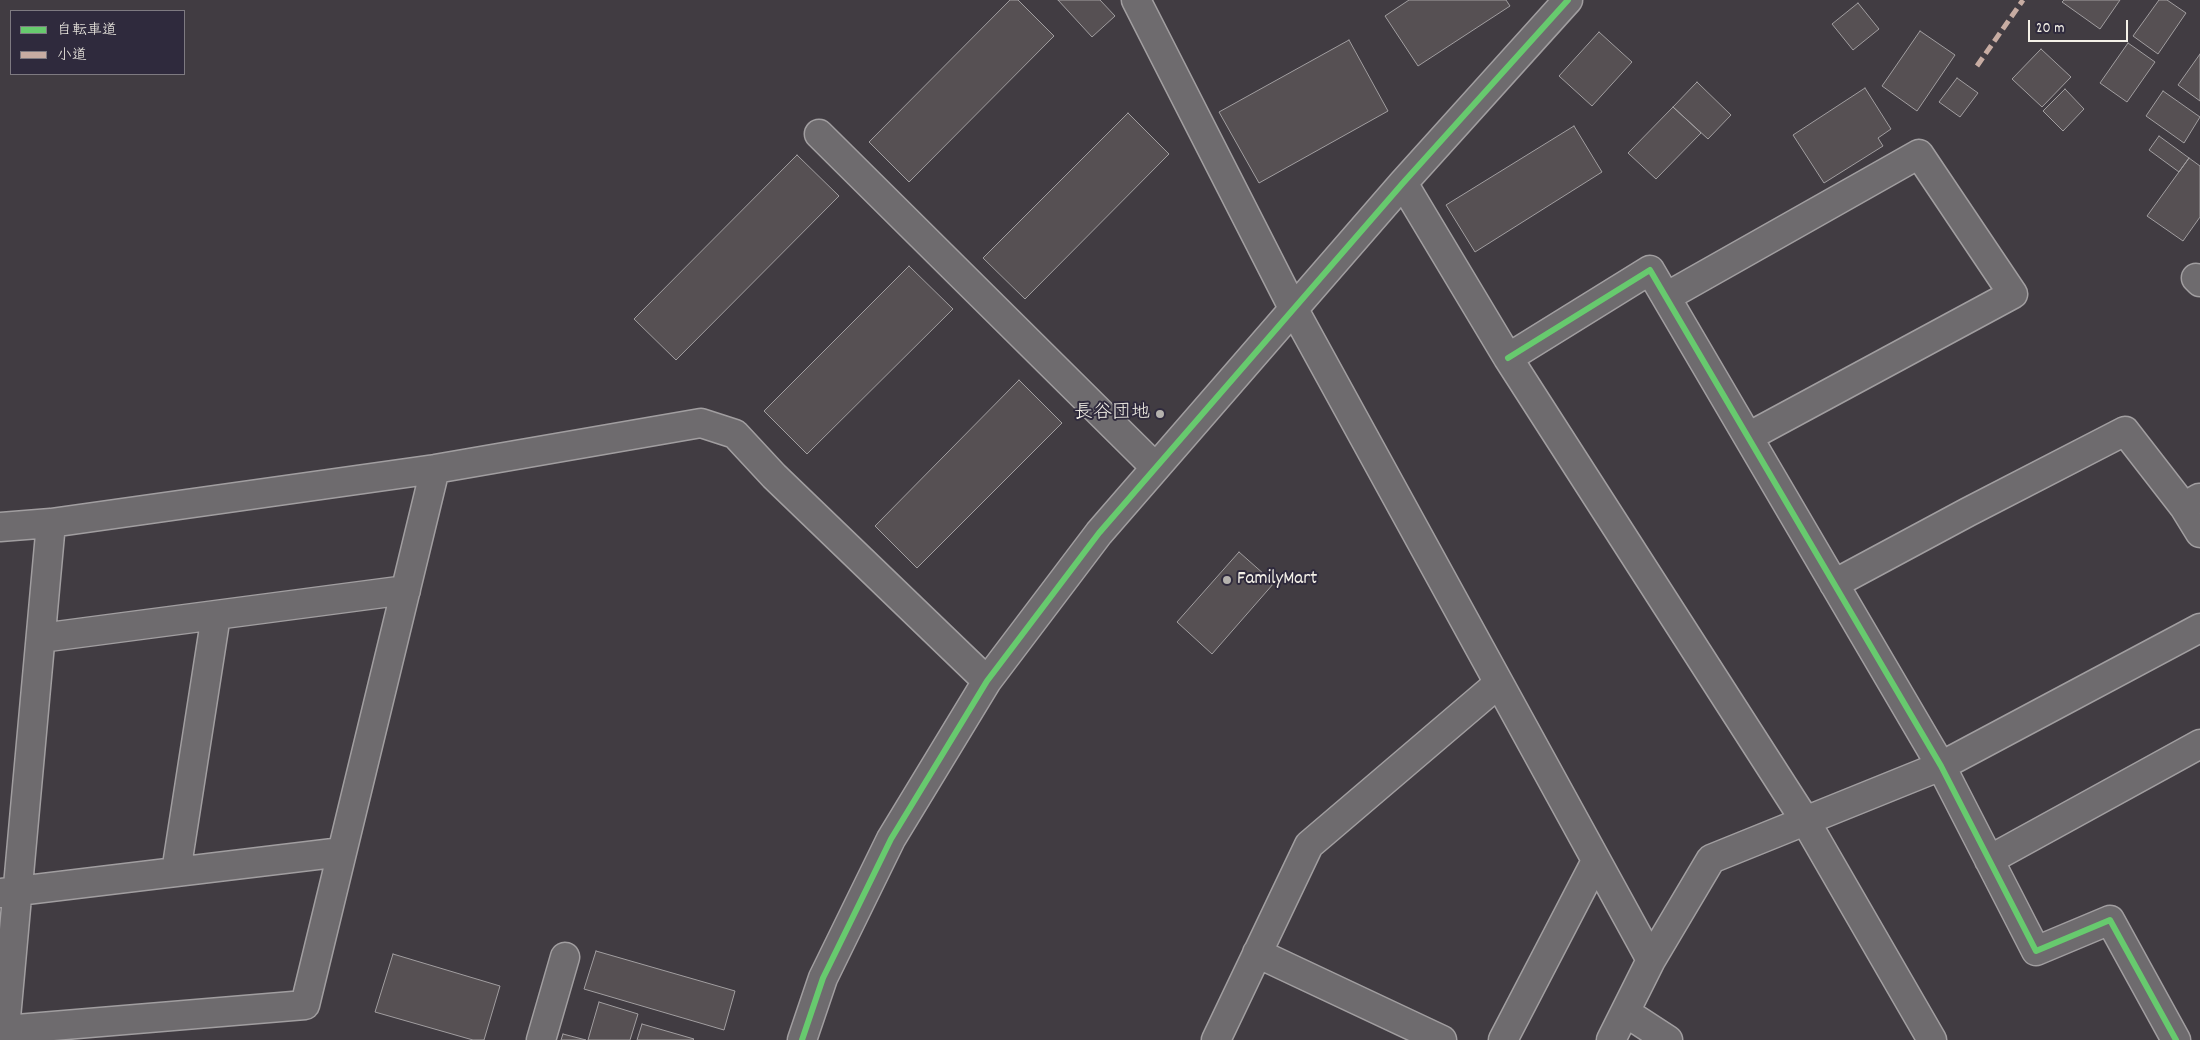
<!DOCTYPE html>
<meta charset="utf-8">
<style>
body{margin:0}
#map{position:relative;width:2200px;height:1040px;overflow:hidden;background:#413c42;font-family:Dekko,"Klee One",sans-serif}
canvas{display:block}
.legend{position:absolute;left:10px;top:10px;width:175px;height:65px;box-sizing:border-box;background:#2f2a3d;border:1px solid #7e7a81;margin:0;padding:6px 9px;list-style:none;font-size:15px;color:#f4f1e8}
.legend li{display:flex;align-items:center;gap:10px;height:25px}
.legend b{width:25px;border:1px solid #7e7a81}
.scale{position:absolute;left:2028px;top:20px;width:100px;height:22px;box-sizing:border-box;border:2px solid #f4f1e8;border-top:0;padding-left:6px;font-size:15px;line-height:18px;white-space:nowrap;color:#f4f1e8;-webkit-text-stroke:4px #2f2a3d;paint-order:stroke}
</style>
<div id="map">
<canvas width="2200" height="1040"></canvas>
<ul class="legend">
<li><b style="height:6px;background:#67ca6e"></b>自転車道</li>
<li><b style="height:6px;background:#c7aca2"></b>小道</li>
</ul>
<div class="scale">20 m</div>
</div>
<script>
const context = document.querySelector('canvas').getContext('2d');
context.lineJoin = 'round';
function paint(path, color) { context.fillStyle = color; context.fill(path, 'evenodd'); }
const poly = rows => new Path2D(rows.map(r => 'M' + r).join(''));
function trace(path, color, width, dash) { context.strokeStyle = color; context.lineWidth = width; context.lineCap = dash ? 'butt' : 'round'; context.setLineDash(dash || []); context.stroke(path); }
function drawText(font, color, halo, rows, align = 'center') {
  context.font = font + ' Dekko,"Klee One",sans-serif'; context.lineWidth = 4; context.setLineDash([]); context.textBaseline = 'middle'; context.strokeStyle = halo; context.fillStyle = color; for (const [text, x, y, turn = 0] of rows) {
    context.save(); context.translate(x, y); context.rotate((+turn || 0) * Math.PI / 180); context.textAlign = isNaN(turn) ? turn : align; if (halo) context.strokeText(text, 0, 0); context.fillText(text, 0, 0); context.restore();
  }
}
const building = poly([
 [1010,0,1018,0,1054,36,909,182,869,142,1010,0],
 [1058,0,1100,0,1115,16,1092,37,1058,0],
 [1409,0,1506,0,1510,6,1418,66,1385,16,1409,0],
 [2064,0,2120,0,2100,29,2062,2,2064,0],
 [2159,0,2167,0,2186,13,2158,54,2133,36,2159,0],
 [1858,3,1879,29,1853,50,1832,24,1858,3],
 [1920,31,1955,55,1917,111,1882,86,1920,31],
 [1599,32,1632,62,1592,106,1559,76,1599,32],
 [1349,40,1388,111,1259,183,1219,112,1349,40],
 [2128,43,2155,62,2127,102,2100,83,2128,43],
 [2041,49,2071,77,2042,107,2012,79,2041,49],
 [2200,54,2200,101,2178,85,2200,54],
 [1957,78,1978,93,1960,117,1939,102,1957,78],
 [1697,82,1731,115,1708,139,1673,107,1697,82],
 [1865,88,1891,129,1878,138,1883,146,1824,183,1793,135,1865,88],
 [2065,89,2084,109,2063,131,2043,111,2065,89],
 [2163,91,2200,117,2184,143,2146,116,2163,91],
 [1673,107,1701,133,1656,179,1628,153,1673,107],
 [1128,113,1169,154,1025,299,983,258,1128,113],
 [1574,126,1602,172,1475,252,1446,205,1574,126],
 [2159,136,2189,158,2179,172,2149,150,2159,136],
 [797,155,839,196,676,360,634,319,797,155],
 [2189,158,2200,166,2200,217,2183,241,2147,216,2189,158],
 [909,266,953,309,807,454,764,411,909,266],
 [1019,380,1062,423,917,568,875,526,1019,380],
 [1239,552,1274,583,1212,654,1177,622,1239,552],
 [596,951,735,991,724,1030,584,989,596,951],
 [393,954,500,986,484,1040,473,1040,375,1012,393,954],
 [599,1002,638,1014,630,1040,588,1040,599,1002],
 [642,1024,694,1039,693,1040,637,1040,642,1024],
 [563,1034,586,1040,561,1040,563,1034]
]);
paint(building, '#565053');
trace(building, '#a19ea0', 1);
const minor = poly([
 [1136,0,1293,308,1651,960],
 [819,134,1155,467],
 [1403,183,1508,358,1806,822,1932,1040],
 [2196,278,2200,282],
 [1666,297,1919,154,2013,294,1748,437],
 [1508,358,1650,270,1941,766,2036,951,2110,920,2176,1040],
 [2199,498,2184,507,2200,533],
 [0,527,51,523,435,469,701,423,735,434,774,476,987,681],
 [1834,584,1968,512,2125,431,2184,507],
 [41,638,406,590],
 [1989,860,2200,744],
 [176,872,216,615],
 [1,893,342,852],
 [1257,953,1442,1040],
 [1625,1012,1668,1040],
 [5,1030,305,1005,435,469],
 [4,1040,51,523],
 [541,1040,565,957],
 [802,1040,823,978,891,839,987,681,1099,533,1403,183,1568,0],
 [1216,1040,1309,845,1499,683],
 [1503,1040,1596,861],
 [1611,1040,1651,960,1711,859,1941,766,2200,628]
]);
trace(minor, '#a19ea0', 31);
trace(minor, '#6e6b6e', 28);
trace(poly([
 [1977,66,2023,0]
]), '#c7aca2', 5, [10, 5]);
trace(poly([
 [1508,358,1650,270,1941,766,2036,951,2110,920,2176,1040],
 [802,1040,823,978,891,839,987,681,1099,533,1403,183,1568,0]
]), '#67ca6e', 6);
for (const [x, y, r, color] of [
 [1160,414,5,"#b5b2ae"],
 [1227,580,5,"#b5b2ae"]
]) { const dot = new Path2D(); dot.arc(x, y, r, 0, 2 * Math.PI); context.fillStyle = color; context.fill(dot); trace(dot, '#2f2a3d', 2); }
drawText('19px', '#f4f1e8', '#2f2a3d', [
 ["長谷団地",1150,414],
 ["FamilyMart",1237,580,"left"]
], 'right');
</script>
